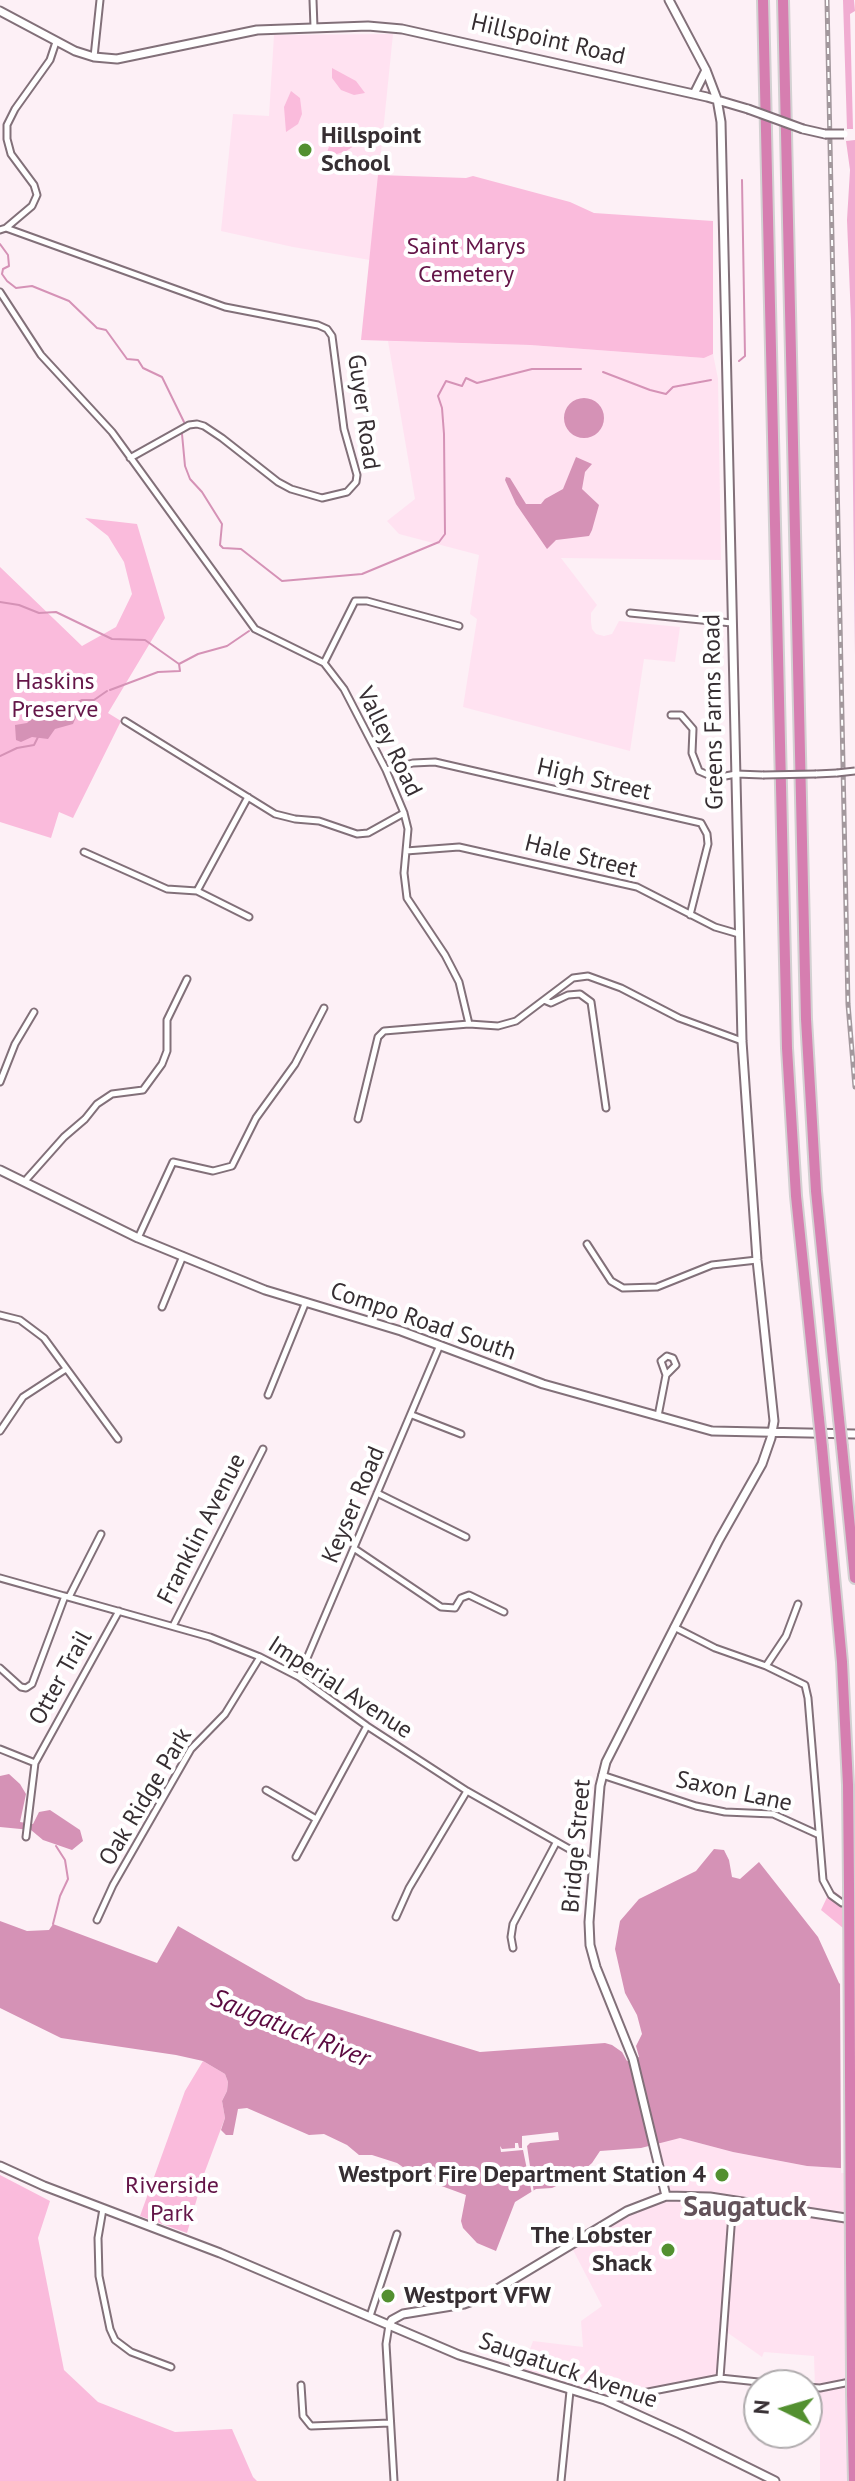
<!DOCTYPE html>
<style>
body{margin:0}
#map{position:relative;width:855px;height:2481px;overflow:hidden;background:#fdf0f6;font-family:"PT Sans",sans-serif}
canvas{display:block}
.north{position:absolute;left:743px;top:2369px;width:80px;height:80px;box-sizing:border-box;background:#fff;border:2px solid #afabad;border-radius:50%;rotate:275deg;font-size:22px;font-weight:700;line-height:32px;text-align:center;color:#362e32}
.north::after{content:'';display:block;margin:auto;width:28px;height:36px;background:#539030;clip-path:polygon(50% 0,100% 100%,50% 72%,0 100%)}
</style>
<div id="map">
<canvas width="855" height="2481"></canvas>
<div class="north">N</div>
</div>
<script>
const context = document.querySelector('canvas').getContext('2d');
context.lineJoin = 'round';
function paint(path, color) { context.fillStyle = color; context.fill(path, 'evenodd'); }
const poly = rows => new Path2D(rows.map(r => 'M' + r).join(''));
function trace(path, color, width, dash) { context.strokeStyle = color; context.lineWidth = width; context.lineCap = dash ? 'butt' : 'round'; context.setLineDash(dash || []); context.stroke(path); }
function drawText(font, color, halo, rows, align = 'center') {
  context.font = font + ' "PT Sans",sans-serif'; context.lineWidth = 8; context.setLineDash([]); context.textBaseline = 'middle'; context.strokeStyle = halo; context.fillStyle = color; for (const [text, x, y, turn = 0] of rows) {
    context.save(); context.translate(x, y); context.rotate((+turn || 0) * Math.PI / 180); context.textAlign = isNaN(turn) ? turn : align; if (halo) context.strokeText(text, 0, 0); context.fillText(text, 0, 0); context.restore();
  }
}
paint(poly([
 [393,34,370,260,293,247,221,231,233,114,269,116,274,35],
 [388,341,530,345,704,358,713,354,718,379,721,560,561,558,597,605,591,613,591,622,592,629,596,634,604,636,612,634,619,621,680,627,675,662,644,659,630,751,463,707,477,619,470,614,479,555,399,534,387,521,415,499],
 [680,2138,733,2152,807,2166,855,2169,855,2481,820,2481,820,2389,815,2388,814,2356,764,2352,762,2357,728,2333,724,2372,720,2378,605,2400,521,2375,533,2341,583,2347,581,2321,602,2306,571,2246,609,2222,666,2196,656,2145,665,2140]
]), '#ffe2f1');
paint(poly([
 [332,68,356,81,365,93,354,95,341,90,332,78],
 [291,91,300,98,302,114,298,124,286,132,284,107],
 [347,132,367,138,346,151,325,158,331,141],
 [378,175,466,178,473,176,570,202,594,213,713,221,713,354,704,358,530,345,361,340],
 [85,518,137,524,165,618,108,713,121,721,73,818,59,812,51,838,0,822,0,567,82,646,116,627,132,594,124,562,108,536],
 [831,1889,849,1902,846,1922,843,1928,821,1910],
 [203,2061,225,2074,228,2082,227,2091,222,2101,225,2118,204,2174,187,2233,140,2216,185,2091],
 [0,2175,50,2201,38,2238,64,2370,98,2402,175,2432,232,2429,253,2477,257,2481,0,2481]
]), '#fabbdc');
paint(poly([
 [843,0,854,0,855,11,850,14,853,129,847,129],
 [855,140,855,656,851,320,847,220,850,170,846,141]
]), '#f1acd1');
paint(poly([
 '564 418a20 20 0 1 1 40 0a20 20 0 1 1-40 0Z',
 [576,457,592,464,585,472,582,489,599,505,592,530,589,536,556,540,547,549,516,504,505,480,506,477,510,478,526,504,541,504,545,499,563,489],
 [68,703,77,715,73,724,55,729,48,739,32,737,21,742,16,740,15,725,27,723,37,713,58,709],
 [9,1774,20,1784,26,1794,20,1822,33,1824,39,1812,50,1810,80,1830,83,1841,72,1850,43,1840,31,1830,0,1827,0,1776],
 [714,1849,724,1850,729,1860,732,1877,740,1879,759,1862,818,1937,839,1983,855,1997,855,2169,807,2166,733,2152,680,2138,641,2148,600,2151,592,2163,577,2176,552,2188,536,2189,515,2202,496,2251,477,2243,463,2228,461,2221,466,2195,417,2177,397,2163,372,2155,359,2155,347,2145,324,2134,309,2135,247,2108,238,2109,233,2135,226,2135,221,2130,225,2118,222,2101,227,2091,228,2082,225,2074,203,2061,176,2055,61,2038,0,2008,0,1921,27,1931,49,1930,53,1924,157,1963,178,1926,306,1999,480,2052,605,2043,612,2045,622,2052,627,2061,639,2057,636,2046,642,2034,637,2015,625,1993,615,1949,620,1921,639,1899,696,1871]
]), '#d592b6');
paint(poly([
 [840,1976,855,1992,855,2173,841,2173],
 [558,2132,559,2140,530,2143,527,2146,534,2193,532,2194,523,2150,501,2152,500,2146,502,2149,515,2148,515,2143,518,2143,519,2148,522,2148,522,2136]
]), '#fdf0f6');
trace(poly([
 [0,244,8,255,9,266,3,269,2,274,7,281,16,288,32,286,69,301,97,328,106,330,127,359,138,360,143,368,162,377,184,422],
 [739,361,745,356,742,180],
 [603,372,650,390,666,394,673,387,711,380],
 [182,434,185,466,190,479,202,492,222,524,220,545,223,548,241,549,282,581,362,574,439,542,445,534,444,434,442,408,438,396,446,381,462,386,466,378,477,383,532,369,581,369],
 [0,602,19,605,39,613,56,612,112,639,145,640,179,664,198,654,227,646,249,631],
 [110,690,158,672,180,671,179,664],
 [69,707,82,700,94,700,107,691],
 [0,756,17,748,34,745,39,735],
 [53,1924,60,1896,68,1879,65,1860,56,1846]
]), '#d592b6', 2);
const street = poly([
 [313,0,314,27],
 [94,57,100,0],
 [6,228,32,206,37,195,34,185,11,154,7,139,7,125,15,109,50,60,56,42],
 [0,230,6,228,225,307,318,325,327,329,332,336,344,429,357,475,356,482,347,492,322,498,291,489,278,482,222,438,204,426,197,424,189,425,130,458],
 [0,292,41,355,112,432,255,629,324,663,344,689,386,770,404,813,408,829,404,873,407,898,445,955,459,982,469,1024],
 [630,613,732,623],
 [324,663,355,601,367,601,459,626],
 [671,715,681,715,693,729,692,753,699,771,715,778,736,774,763,775],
 [125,721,275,814,295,819,319,821,357,834,368,833,404,813],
 [386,770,413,763,435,762,701,823,707,834,708,844,690,915],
 [816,774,837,773],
 [406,851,459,847,637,887,715,927,739,934],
 [84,852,167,889,197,891],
 [197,891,248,797],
 [197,891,249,917],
 [544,1000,551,1003,568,995,580,994,591,1002,606,1108],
 [0,1082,15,1044,34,1012],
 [358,1119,378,1037,384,1031,469,1024,498,1026,516,1021,573,978,588,976,621,988,679,1018,742,1041],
 [24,1182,64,1137,85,1119,97,1104,112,1094,143,1090,162,1064,167,1051,167,1020,187,979],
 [138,1238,173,1162,213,1171,232,1166,256,1118,295,1064,324,1008],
 [587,1244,611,1281,623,1288,657,1287,712,1265,757,1260],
 [162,1307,183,1256],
 [0,1315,20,1320,44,1338,118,1439],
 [268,1395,305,1304],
 [412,1415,461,1434],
 [658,1416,666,1375,661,1361,667,1356,673,1358,676,1365,666,1375],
 [0,1431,23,1397,66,1369],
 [377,1493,466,1537],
 [355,1549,441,1607,455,1608,461,1598,469,1595,504,1612],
 [0,1578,210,1637,260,1657,299,1677,367,1726,467,1791,594,1863],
 [69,1597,101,1534],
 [173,1626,263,1449],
 [674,1627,715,1648,766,1666,805,1685,808,1698,823,1880,831,1895,842,1903,855,1903],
 [766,1666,786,1636,798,1604],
 [0,1668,21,1687,26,1688,32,1684,65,1596],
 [299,1677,440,1345],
 [0,1749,35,1763],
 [602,1775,696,1806,725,1812,773,1814,817,1834],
 [266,1790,316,1819],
 [26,1837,35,1763,119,1611],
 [296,1857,367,1726],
 [396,1917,409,1888,467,1791],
 [97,1920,113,1885,191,1749,225,1714,260,1657],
 [513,1948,511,1937,513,1924,556,1843],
 [103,2209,98,2238,99,2276,110,2329,115,2340,131,2352,171,2367],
 [370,2316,397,2234],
 [389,2325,386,2344,394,2481],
 [720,2378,733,2200],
 [301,2385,303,2416,311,2426,390,2423],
 [807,2387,820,2388,850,2382],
 [607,2400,720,2378,787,2385],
 [561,2481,570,2391]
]);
const secondary = poly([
 [0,11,75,51,94,57,117,59,257,30,368,26,402,29,707,97,748,109],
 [694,94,706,70],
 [803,129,825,134],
 [0,1170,138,1238,265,1290,401,1331,543,1384,712,1431,855,1434],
 [0,2166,44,2186,220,2253,459,2355,605,2400,680,2434,775,2481],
 [666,2196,633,2059,596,1967,590,1945,589,1922,600,1786,606,1762,719,1540,762,1464,771,1438,774,1421,757,1260,742,1041,721,122,717,99,706,70,669,0],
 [389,2325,392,2320,403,2314,464,2304,484,2297,627,2211,666,2196,710,2197,852,2219]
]);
const highway = poly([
 [763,0,787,1048,796,1196,819,1419],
 [783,0,806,1019,816,1191,839,1419],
 [822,1447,842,1662,848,1785,849,1885],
 [842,1447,855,1578],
 [851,2261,852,2373],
 [852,2394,854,2481]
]);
trace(street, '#827079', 9);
trace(secondary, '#827079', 11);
trace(highway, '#d3d1d2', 14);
trace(street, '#fff', 5);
trace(secondary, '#fff', 7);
trace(highway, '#d67eb0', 10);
const rail = poly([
 [827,0,848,1004,855,1087]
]);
trace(rail, '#a3989d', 5);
trace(rail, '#fff', 2, [6]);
const streetBridge = poly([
 [837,773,855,771],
 [763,775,816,774]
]);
const secondaryBridge = poly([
 [748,109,803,129],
 [825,134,844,134]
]);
const highwayBridge = poly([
 [819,1419,822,1447],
 [839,1419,842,1447],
 [849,1885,851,2261],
 [852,2373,852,2394]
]);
trace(streetBridge, '#827079', 9, []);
trace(secondaryBridge, '#827079', 11, []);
trace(highwayBridge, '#d3d1d2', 14, []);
trace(streetBridge, '#fff', 5);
trace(secondaryBridge, '#fff', 7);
trace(highwayBridge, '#d67eb0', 10);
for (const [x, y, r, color] of [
 [305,150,8,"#539030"],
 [722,2175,8,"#539030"],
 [668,2250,8,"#539030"],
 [388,2296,8,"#539030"]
]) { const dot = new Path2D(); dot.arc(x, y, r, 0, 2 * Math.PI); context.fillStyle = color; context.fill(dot); trace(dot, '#fff', 3); }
drawText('24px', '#362e32', '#fff', [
 ["Hillspoint Road",548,40,13],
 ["Guyer Road",363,412,82],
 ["Greens Farms Road",714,712,-91],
 ["Valley Road",389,742,64],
 ["High Street",594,780,13],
 ["Hale Street",581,857,14],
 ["Compo Road South",423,1322,19],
 ["Keyser Road",354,1505,-67],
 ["Franklin Avenue",202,1529,-63],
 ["Otter Trail",61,1678,-61],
 ["Imperial Avenue",340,1688,33],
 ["Saxon Lane",734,1792,12],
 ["Oak Ridge Park",146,1797,-59],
 ["Bridge Street",577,1846,-85],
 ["Saugatuck Avenue",568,2371,19]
]);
drawText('bold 24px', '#362e32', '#fff', [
 ["Hillspoint",321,136],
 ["School",321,164],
 ["Westport Fire Department Station 4",706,2175,"right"],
 ["The Lobster",652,2236,"right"],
 ["Shack",652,2264,"right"],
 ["Westport VFW",404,2296]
], 'left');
drawText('24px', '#641548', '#fff', [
 ["Saint Marys",466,247],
 ["Cemetery",466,275],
 ["Haskins",55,682],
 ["Preserve",55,710],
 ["Riverside",172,2186],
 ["Park",172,2214]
]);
drawText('italic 26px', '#5a093f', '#fff', [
 ["Saugatuck River",290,2029,22]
]);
drawText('bold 28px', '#63525a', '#fff', [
 ["Saugatuck",745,2208]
]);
</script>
